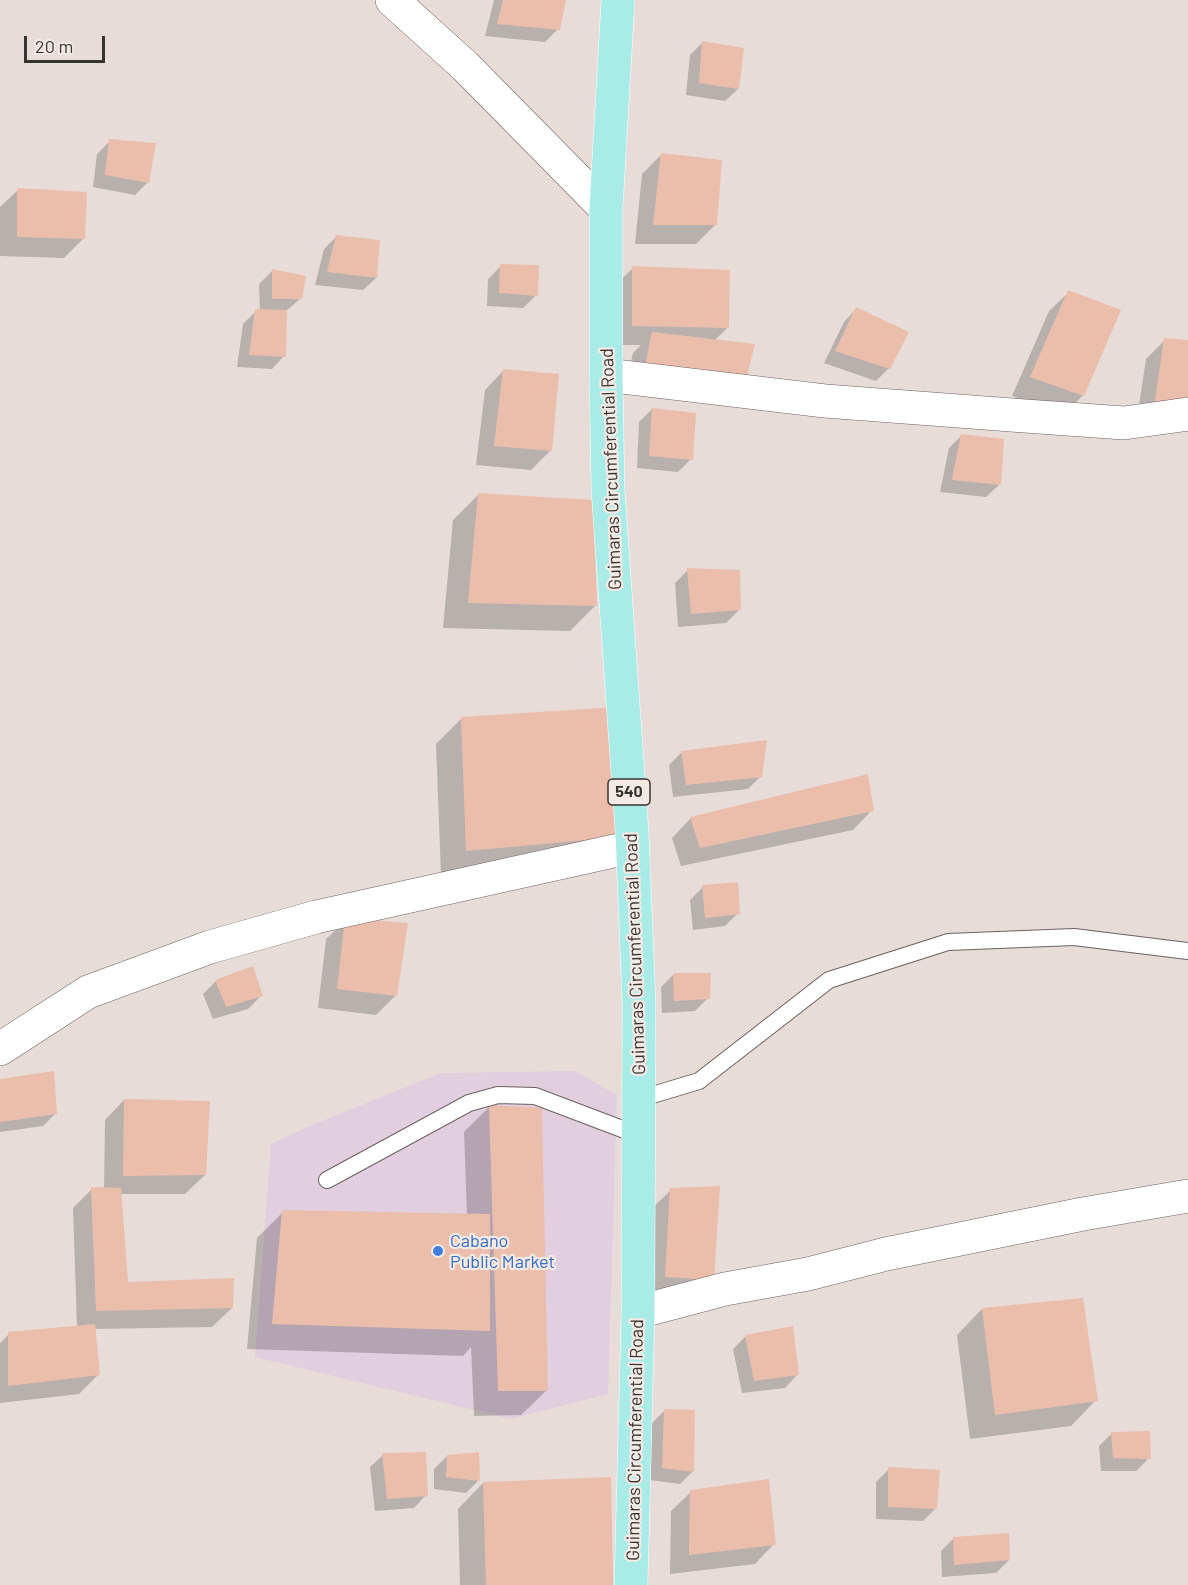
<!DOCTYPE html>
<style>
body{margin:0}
#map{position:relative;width:1188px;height:1585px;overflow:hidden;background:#e7dcd8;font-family:Barlow,sans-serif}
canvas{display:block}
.scale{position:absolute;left:24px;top:36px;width:81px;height:27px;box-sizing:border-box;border:3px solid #373331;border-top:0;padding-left:8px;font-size:18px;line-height:21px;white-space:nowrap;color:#373331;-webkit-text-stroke:4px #f4eae5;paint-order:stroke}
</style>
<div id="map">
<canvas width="1188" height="1585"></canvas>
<div class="scale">20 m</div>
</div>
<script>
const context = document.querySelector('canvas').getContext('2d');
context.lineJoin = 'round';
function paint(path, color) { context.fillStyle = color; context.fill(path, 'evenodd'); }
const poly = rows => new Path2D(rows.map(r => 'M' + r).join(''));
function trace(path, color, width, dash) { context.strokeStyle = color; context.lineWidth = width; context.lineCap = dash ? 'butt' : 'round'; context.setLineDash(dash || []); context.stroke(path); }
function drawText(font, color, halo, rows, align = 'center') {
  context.font = font + ' Barlow,sans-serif'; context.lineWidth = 4.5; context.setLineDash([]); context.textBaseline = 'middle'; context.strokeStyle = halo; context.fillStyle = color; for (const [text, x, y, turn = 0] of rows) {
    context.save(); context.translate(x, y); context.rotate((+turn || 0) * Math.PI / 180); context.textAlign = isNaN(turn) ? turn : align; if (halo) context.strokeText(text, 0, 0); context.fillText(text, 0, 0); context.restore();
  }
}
paint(poly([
 [575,1071,617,1095,608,1394,511,1419,255,1357,271,1144,307,1127,441,1073]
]), '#e1cede');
paint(poly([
 [494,0,565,0,558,29,545,42,485,36],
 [703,42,738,89,725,101,686,95,690,55],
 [110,141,148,182,135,195,93,187,97,154],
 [662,154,715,225,696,244,635,244,642,174],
 [18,190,83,239,64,258,0,256,0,207],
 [337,236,376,278,363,290,315,285,324,249],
 [501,266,536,295,523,308,487,306,488,279],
 [633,268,727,328,714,341,625,389,633,353,641,345,613,345,613,287],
 [272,271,301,298,286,311,284,356,272,369,237,367,243,324,256,311,260,311,259,284],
 [1069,292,1083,395,1064,415,1012,396,1049,311],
 [856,309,889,368,876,381,824,363,844,322],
 [1165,340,1188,341,1188,414,1136,425,1146,359],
 [504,370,551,450,531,470,476,465,485,390],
 [652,409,691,459,678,472,637,468,639,422],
 [962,435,999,485,986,497,940,492,949,448],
 [478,495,596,605,570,631,443,628,453,520],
 [688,570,739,610,726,623,678,627,675,583],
 [462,718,619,837,441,876,436,744],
 [682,752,761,776,748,789,673,797,669,765],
 [872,810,853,830,681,866,672,838,691,818],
 [703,887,738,913,725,926,693,930,690,900],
 [346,920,395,996,376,1015,318,1008,326,939],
 [674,974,708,998,695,1011,662,1013,661,987],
 [216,981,261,996,248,1009,213,1019,203,994],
 [0,1081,56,1113,43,1126,0,1132],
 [124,1100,205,1175,185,1194,120,1194,126,1283,232,1308,212,1327,94,1329,98,1375,79,1394,0,1403,0,1343,9,1334,77,1327,73,1208,92,1189,104,1189,105,1120],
 [489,1107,547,1390,521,1415,474,1416,471,1347,463,1356,247,1349,257,1238,283,1212,467,1215,464,1132],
 [671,1190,712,1280,646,1296,651,1209],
 [982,1309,1096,1400,1071,1426,970,1439,957,1335],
 [746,1336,797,1375,785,1388,742,1393,733,1349],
 [665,1410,693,1471,680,1484,650,1480,652,1423],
 [1112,1433,1149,1458,1136,1471,1101,1471,1099,1446],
 [383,1455,426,1495,414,1508,375,1511,370,1467],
 [447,1456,478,1481,466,1493,434,1489,434,1469],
 [889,1469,936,1508,923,1521,876,1519,876,1482],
 [483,1483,611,1585,460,1585,458,1509],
 [691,1492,774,1544,755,1564,670,1574,671,1511],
 [954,1538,1009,1560,996,1573,942,1577,941,1551]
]), '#0003');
paint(poly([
 [503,0,566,0,560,30,497,24],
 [702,41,744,48,739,89,699,83],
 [109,139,156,143,149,183,105,175],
 [661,153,722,160,717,225,653,225],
 [17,188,87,192,85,239,17,237],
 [336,235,380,240,377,278,327,272],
 [500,264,539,265,538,296,499,293],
 [632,266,730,270,729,328,632,326],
 [272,269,306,276,302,299,272,299],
 [1068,290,1121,310,1084,396,1030,377],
 [856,307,909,332,890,369,835,351],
 [255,309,287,310,286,357,249,355],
 [652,332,755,344,746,380,644,371],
 [1164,338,1188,340,1188,399,1154,407],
 [503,369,559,374,552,451,494,446],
 [652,408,696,413,693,460,649,456],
 [961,434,1004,439,1001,485,952,480],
 [478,493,593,500,597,606,468,603],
 [687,568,740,570,741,610,691,614],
 [615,707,620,837,466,851,461,717],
 [767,740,762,777,686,785,681,751],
 [868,774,874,811,700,848,690,817],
 [738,882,740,914,705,918,702,885],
 [345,918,408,923,397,996,337,989],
 [253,966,263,996,226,1007,215,980],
 [673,973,711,973,710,999,674,1001],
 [54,1071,57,1114,0,1122,0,1079],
 [124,1099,210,1101,206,1175,123,1176],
 [489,1105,542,1108,548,1391,498,1391],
 [720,1186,714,1280,665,1277,670,1188],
 [91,1187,121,1188,128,1282,234,1278,233,1308,96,1311],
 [282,1210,490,1214,490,1331,272,1324],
 [1083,1298,1098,1401,995,1415,982,1308],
 [95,1324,100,1375,8,1386,8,1332],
 [793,1326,799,1375,754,1381,745,1335],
 [664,1409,695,1410,694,1472,662,1468],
 [1150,1431,1151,1459,1113,1458,1111,1432],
 [426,1452,428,1496,387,1499,382,1453],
 [479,1452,480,1481,446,1477,447,1455],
 [888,1467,940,1470,937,1509,888,1507],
 [611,1477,613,1585,486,1585,483,1482],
 [769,1479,776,1545,689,1555,690,1490],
 [1009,1533,1010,1560,954,1565,953,1537]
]), '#ebbeac');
const service = poly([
 [639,1099,699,1081,829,980,948,942,1074,937,1188,951],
 [327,1180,469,1103,498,1095,535,1096,638,1135]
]);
const minor = poly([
 [392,0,465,66,606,209],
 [606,375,825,401,1025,416,1124,423,1188,414],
 [0,1049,88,992,210,947,316,917,632,847],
 [638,1312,725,1289,808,1274,886,1254,1083,1214,1188,1196]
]);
const primary = poly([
 [618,0,606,209,606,375,608,490,632,832,639,1003,638,1312,631,1585]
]);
trace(service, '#6b615e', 18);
trace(minor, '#6b615e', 34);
trace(primary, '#fff', 34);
trace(service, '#fff', 16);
trace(minor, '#fff', 33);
trace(primary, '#a8ebe7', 33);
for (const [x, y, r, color] of [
 [438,1251,6,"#3f7fe0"]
]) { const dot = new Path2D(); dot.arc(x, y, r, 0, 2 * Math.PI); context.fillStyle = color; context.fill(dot); trace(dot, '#f4eae5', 2); }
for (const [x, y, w] of [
 [629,792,42]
]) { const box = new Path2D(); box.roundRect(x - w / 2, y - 13, w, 26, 4.5); context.fillStyle = '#f4eae5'; context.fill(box); trace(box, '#373331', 1.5); }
drawText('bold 16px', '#373331', null, [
 ["540",629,792]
]);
drawText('18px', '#373331', '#f4eae5', [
 ["Guimaras Circumferential Road",611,469,-92],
 ["Guimaras Circumferential Road",635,954,-92],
 ["Guimaras Circumferential Road",635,1440,-89]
]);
drawText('18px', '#366cbe', '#f4eae5', [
 ["Cabano",450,1241],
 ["Public Market",450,1262]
], 'left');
</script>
